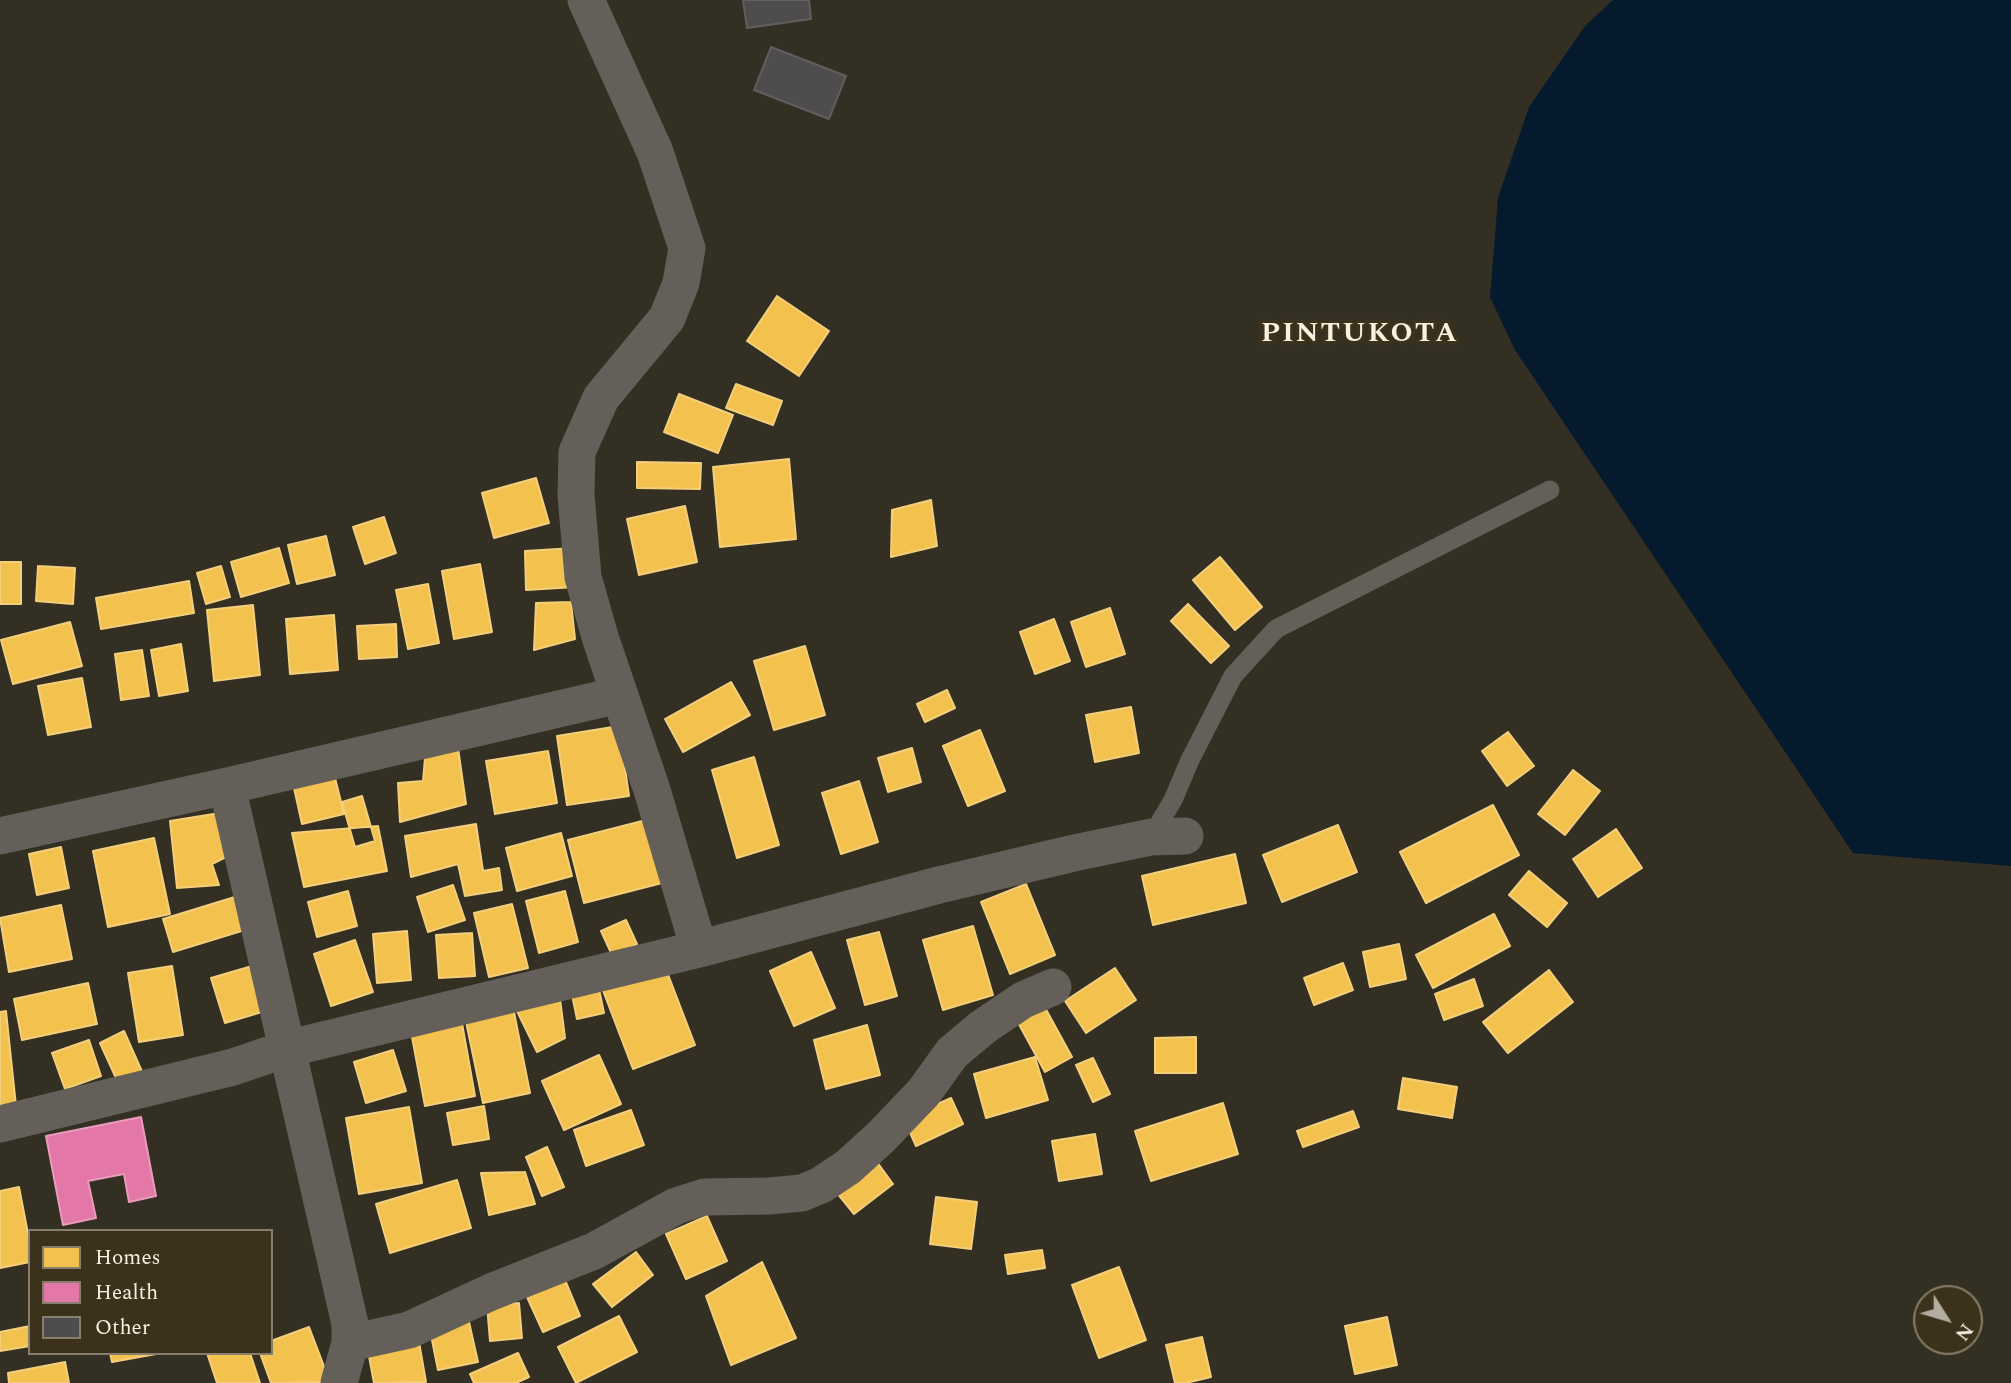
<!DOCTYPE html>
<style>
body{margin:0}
#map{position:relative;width:2011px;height:1383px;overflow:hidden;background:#342f23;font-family:Spectral,serif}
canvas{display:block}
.legend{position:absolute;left:28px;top:1229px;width:245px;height:126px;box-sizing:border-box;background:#3c321b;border:2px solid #877e6b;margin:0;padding:9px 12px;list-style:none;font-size:21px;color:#f7f0e3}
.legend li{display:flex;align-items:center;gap:14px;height:35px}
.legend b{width:35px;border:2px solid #877e6b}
.north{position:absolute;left:1913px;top:1285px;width:70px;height:70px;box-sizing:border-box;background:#3c321b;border:2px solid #877e6b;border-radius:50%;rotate:127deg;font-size:19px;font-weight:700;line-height:28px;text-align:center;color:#f7f0e3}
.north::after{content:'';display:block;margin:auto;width:24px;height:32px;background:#b3aca0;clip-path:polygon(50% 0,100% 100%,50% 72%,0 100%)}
</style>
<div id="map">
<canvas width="2011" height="1383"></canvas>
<ul class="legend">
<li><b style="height:19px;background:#f2c14e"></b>Homes</li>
<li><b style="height:19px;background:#e377a8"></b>Health</li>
<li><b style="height:19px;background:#4e4c4c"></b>Other</li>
</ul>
<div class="north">N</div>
</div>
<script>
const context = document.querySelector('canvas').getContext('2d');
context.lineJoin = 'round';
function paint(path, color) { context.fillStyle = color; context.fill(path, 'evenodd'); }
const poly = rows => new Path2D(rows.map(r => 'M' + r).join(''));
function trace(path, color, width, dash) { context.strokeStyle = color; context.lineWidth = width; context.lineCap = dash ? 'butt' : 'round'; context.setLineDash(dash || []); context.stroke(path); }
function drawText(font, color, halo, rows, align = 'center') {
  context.font = font + ' Spectral,serif'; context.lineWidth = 7; context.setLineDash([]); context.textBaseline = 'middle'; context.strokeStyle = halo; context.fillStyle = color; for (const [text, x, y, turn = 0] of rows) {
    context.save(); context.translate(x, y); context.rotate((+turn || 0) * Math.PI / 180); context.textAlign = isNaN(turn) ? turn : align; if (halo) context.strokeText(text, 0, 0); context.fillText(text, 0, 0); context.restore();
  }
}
paint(poly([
 [1613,0,2011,0,2011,866,1853,853,1515,350,1490,297,1498,198,1529,107,1585,26]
]), '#061a2e');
const homes = poly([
 [777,296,829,331,799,376,747,341,777,296],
 [736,384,782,401,773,425,726,408,736,384],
 [679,394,733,415,718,453,664,432,679,394],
 [789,459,796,539,720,547,713,467,789,459],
 [637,462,701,463,700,489,637,488,637,462],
 [536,478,549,523,494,538,482,493,536,478],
 [931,500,937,546,891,557,892,510,931,500],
 [685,506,697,562,639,575,627,519,685,506],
 [384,517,396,553,365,564,353,527,384,517],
 [326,536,335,575,297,584,288,545,326,536],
 [279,548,289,583,241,597,231,562,279,548],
 [574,548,576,587,526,590,525,551,574,548],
 [1220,557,1262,607,1235,630,1193,580,1220,557],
 [0,562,21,562,21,604,0,604,0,562],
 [480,564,492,632,454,639,442,571,480,564],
 [38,566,75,568,73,604,36,601,38,566],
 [221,566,230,597,206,604,197,573,221,566],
 [189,581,194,613,101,629,96,598,189,581],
 [428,584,439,643,408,649,396,590,428,584],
 [571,602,575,639,534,650,536,603,571,602],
 [1188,604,1229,646,1211,663,1171,621,1188,604],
 [253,605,260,675,214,681,207,610,253,605],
 [1110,608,1125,654,1086,667,1071,622,1110,608],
 [334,615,338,670,290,674,286,619,334,615],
 [1054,619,1070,661,1035,674,1020,632,1054,619],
 [70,622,82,666,13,684,1,640,70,622],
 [396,624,397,657,359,659,357,626,396,624],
 [181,644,188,691,159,696,151,650,181,644],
 [805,646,825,715,774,730,754,661,805,646],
 [142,650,149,696,121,700,115,654,142,650],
 [82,678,91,727,48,735,38,686,82,678],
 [731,682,750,715,683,752,665,719,731,682],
 [947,690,955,708,925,722,917,704,947,690],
 [1131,707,1139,753,1095,762,1086,715,1131,707],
 [619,726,629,796,567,805,557,736,619,726],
 [980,730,1005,791,968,806,943,746,980,730],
 [1508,732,1534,766,1507,786,1482,751,1508,732],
 [458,748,466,804,400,822,398,783,423,781,425,758,458,748],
 [912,748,921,782,888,792,878,758,912,748],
 [548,751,557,803,495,814,486,761,548,751],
 [754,757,779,845,737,858,712,770,754,757],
 [1573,770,1600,791,1565,835,1538,814,1573,770],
 [335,778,344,814,302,824,294,788,335,778],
 [859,781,878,842,841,854,822,793,859,781],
 [362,796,375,841,355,847,342,802,362,796],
 [1493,805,1519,855,1426,903,1400,852,1493,805],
 [226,812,234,853,212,864,219,885,177,888,170,821,226,812],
 [650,819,666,882,584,903,568,840,650,819],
 [476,824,483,871,499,868,502,890,465,896,458,864,411,877,405,836,476,824],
 [1338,825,1357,872,1282,902,1263,855,1338,825],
 [378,826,387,871,304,887,292,833,378,826],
 [1616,829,1642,868,1598,897,1573,859,1616,829],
 [561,833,572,876,517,891,506,848,561,833],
 [154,838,170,914,108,927,93,851,154,838],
 [61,847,69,888,37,895,29,854,61,847],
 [1235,854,1246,903,1153,925,1142,876,1235,854],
 [1529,871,1567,903,1547,927,1509,895,1529,871],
 [1026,884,1055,955,1010,974,981,902,1026,884],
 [453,885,465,920,428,932,417,897,453,885],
 [348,891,357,926,317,937,308,902,348,891],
 [565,891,578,942,539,953,526,901,565,891],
 [238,896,248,929,173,952,163,919,238,896],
 [512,904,528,968,489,977,474,913,512,904],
 [61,905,72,959,9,972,0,918,61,905],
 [1494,914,1510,946,1433,988,1416,955,1494,914],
 [626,920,637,944,612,955,601,931,626,920],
 [973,926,993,995,943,1010,923,940,973,926],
 [407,931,411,980,377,983,373,934,407,931],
 [879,932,897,996,865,1005,847,940,879,932],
 [472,933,475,976,439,978,436,935,472,933],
 [355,940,373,992,331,1006,314,954,355,940],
 [1399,944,1406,979,1370,987,1363,952,1399,944],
 [811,952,835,1008,794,1026,770,971,811,952],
 [1343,963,1353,990,1314,1005,1304,978,1343,963],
 [259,964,272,1009,225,1023,211,978,259,964],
 [664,964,695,1045,633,1069,602,988,664,964],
 [172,966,183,1035,139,1042,128,973,172,966],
 [1115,968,1136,1000,1086,1033,1065,1001,1115,968],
 [1549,970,1573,1002,1508,1053,1483,1022,1549,970],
 [597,979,604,1013,577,1019,570,985,597,979],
 [1474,979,1483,1006,1444,1020,1435,994,1474,979],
 [88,983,97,1024,22,1040,14,999,88,983],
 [559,991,565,1038,537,1052,514,1005,559,991],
 [1043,1004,1072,1057,1045,1072,1016,1019,1043,1004],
 [513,1007,530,1093,483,1103,465,1017,513,1007],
 [6,1011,16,1106,0,1107,0,1012,6,1011],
 [460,1012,475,1096,425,1106,409,1021,460,1012],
 [867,1025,880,1075,826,1089,814,1040,867,1025],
 [124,1031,144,1076,120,1087,100,1043,124,1031],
 [1196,1037,1196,1073,1155,1073,1155,1038,1196,1037],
 [89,1040,101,1076,65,1089,52,1053,89,1040],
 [393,1050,406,1091,366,1103,354,1062,393,1050],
 [599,1055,621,1104,564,1130,542,1081,599,1055],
 [1035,1057,1048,1100,986,1118,974,1074,1035,1057],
 [1093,1058,1110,1094,1093,1102,1076,1065,1093,1058],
 [1403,1078,1457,1087,1452,1118,1398,1109,1403,1078],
 [951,1098,963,1124,916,1146,904,1119,951,1098],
 [1223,1103,1238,1154,1151,1181,1135,1131,1223,1103],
 [484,1106,489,1139,453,1145,447,1113,484,1106],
 [409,1107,422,1183,359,1194,346,1118,409,1107],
 [631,1110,644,1145,586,1166,574,1130,631,1110],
 [1353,1111,1359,1127,1303,1147,1297,1131,1353,1111],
 [1095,1134,1102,1174,1059,1181,1052,1141,1095,1134],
 [547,1147,564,1187,542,1196,526,1157,547,1147],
 [877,1162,893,1184,854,1214,837,1193,877,1162],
 [525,1172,535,1204,489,1215,481,1173,525,1172],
 [457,1180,471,1228,390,1253,376,1204,457,1180],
 [19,1187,30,1244,30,1262,0,1268,0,1191,19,1187],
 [936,1197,977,1202,971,1249,930,1244,936,1197],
 [707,1216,727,1261,686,1279,666,1234,707,1216],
 [1042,1250,1045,1268,1008,1274,1005,1255,1042,1250],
 [636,1252,653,1275,612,1307,593,1284,636,1252],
 [762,1262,796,1338,731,1365,706,1296,762,1262],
 [1119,1267,1146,1340,1099,1358,1072,1285,1119,1267],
 [565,1280,580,1316,543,1332,527,1297,565,1280],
 [519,1303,522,1338,490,1341,487,1305,519,1303],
 [619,1316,637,1352,576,1383,558,1347,619,1316],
 [1387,1317,1397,1365,1355,1374,1345,1326,1387,1317],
 [469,1322,478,1362,438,1370,430,1330,469,1322],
 [30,1326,30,1346,0,1351,0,1332,30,1326],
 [309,1327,330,1382,271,1383,260,1353,271,1353,271,1341,309,1327],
 [1202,1337,1211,1377,1186,1383,1175,1383,1166,1345,1202,1337],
 [419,1342,426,1382,374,1383,368,1351,419,1342],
 [110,1353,156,1353,156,1354,112,1362,110,1353],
 [207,1353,250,1353,260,1383,217,1383,207,1353],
 [518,1353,529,1377,516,1383,474,1383,470,1374,518,1353],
 [65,1362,69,1383,9,1383,8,1373,65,1362]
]);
paint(homes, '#f2c14e');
trace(homes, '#f4cf7b', 2);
const health = poly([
 [141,1117,156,1196,129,1202,124,1174,88,1181,96,1218,63,1225,46,1136,141,1117]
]);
paint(health, '#e377a8');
trace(health, '#e99bba', 2);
const building = poly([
 [743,0,809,0,811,19,747,28,743,0],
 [771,47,846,76,829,119,754,90,771,47]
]);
paint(building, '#4e4c4c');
trace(building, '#605e5e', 2);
trace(poly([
 [1151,837,1173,800,1190,760,1233,676,1276,629,1550,490]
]), '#645f59', 19);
trace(poly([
 [227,786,350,1324,350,1343,339,1383],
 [0,836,227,786,619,695],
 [699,949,939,885,1074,853,1151,837,1185,836],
 [0,1124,233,1067,286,1049,699,949,652,790,601,640,583,577,576,495,577,452,601,398,667,318,681,283,687,248,655,152,586,0],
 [350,1343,409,1330,491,1292,594,1251,676,1206,704,1197,769,1196,802,1193,821,1185,848,1167,881,1137,924,1092,952,1053,983,1027,1023,1000,1053,987]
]), '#645f59', 37);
context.letterSpacing = '2px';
drawText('bold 28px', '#f7f0e3', '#3c321b', [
 ["PINTUKOTA",1360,336]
]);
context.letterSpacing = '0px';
</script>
